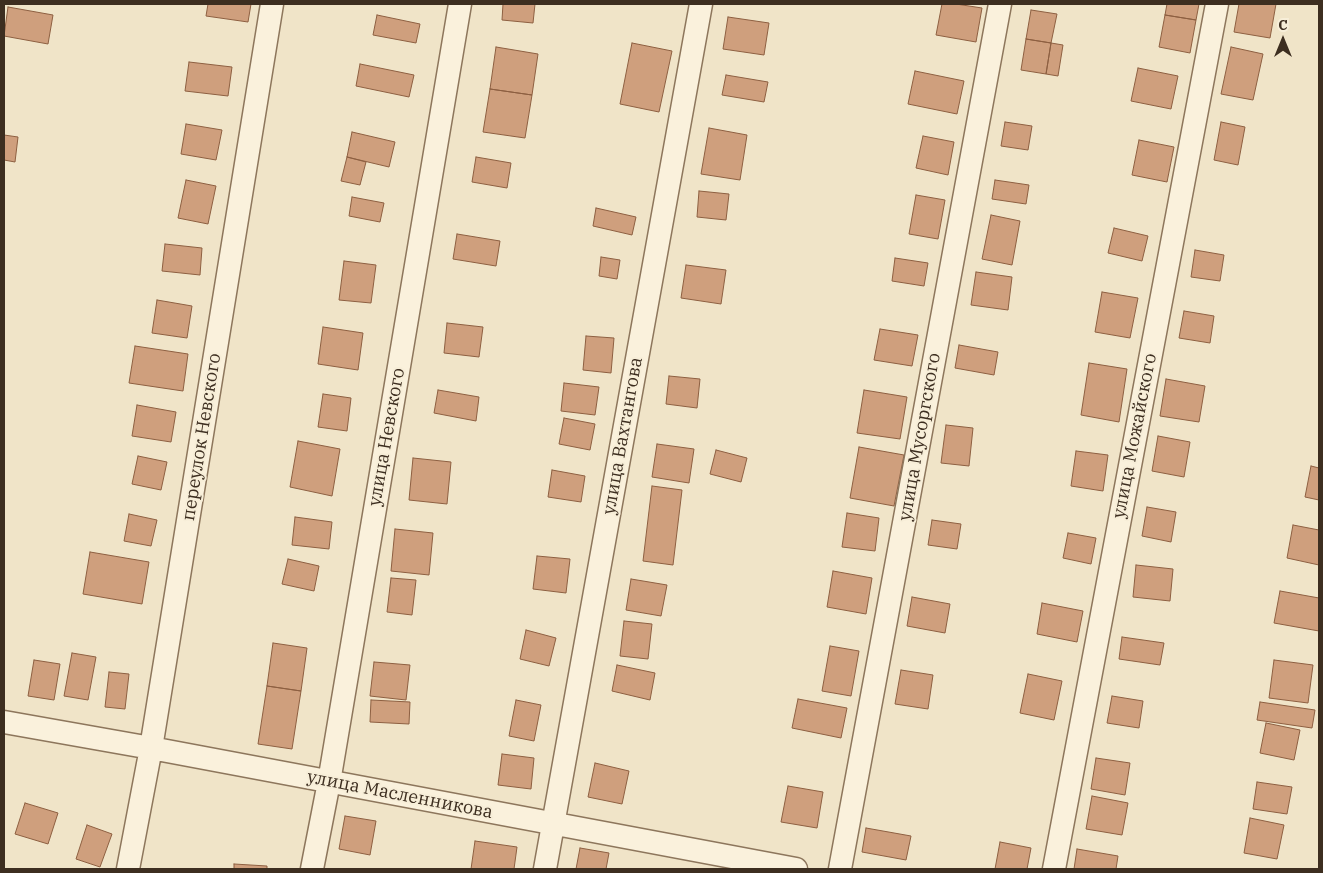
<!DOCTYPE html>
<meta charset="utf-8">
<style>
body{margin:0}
#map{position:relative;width:1323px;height:873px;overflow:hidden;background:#f0e4c8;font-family:"IBM Plex Serif",serif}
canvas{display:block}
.frame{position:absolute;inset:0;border:5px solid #3d2e20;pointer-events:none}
.north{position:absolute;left:1258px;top:15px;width:50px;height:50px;-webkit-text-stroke:4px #f7eed8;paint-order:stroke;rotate:0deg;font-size:14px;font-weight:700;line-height:20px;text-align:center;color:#3d2e20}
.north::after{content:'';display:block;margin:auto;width:18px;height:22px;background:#3d2e20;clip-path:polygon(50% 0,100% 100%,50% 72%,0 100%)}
</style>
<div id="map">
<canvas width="1323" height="873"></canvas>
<div class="frame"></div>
<div class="north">С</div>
</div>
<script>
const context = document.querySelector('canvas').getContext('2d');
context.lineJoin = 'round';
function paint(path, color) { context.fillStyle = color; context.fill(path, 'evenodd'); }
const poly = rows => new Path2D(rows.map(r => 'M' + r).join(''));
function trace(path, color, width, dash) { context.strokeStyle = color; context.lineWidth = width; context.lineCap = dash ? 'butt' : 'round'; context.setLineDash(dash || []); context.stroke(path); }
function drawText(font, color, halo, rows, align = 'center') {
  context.font = font + ' "IBM Plex Serif",serif'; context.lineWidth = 4; context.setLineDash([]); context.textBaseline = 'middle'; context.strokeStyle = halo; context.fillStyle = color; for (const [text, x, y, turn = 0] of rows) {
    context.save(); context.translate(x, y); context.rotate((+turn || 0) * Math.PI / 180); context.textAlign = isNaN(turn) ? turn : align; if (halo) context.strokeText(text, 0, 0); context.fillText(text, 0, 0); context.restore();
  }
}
const building = poly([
 [208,4,251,4,248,22,206,16,208,4],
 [503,4,535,4,533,23,502,20,503,4],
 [942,4,956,4,982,8,976,42,936,35,942,4],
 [1167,4,1199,4,1196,20,1165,15,1167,4],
 [1239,4,1276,4,1270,38,1234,32,1239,4],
 [8,7,53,15,48,44,4,36,8,7],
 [1031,10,1057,14,1051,43,1026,39,1031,10],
 [377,15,420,24,416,43,373,35,377,15],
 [1165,15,1196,20,1190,53,1159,47,1165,15],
 [728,17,769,23,764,55,723,49,728,17],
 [1026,39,1051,43,1046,74,1021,70,1026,39],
 [632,43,672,51,659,112,620,104,632,43],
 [1051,43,1063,45,1058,76,1046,74,1051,43],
 [496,47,538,54,532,95,490,89,496,47],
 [1231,47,1263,54,1253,100,1221,94,1231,47],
 [189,62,232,67,228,96,185,91,189,62],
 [360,64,414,75,409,97,356,86,360,64],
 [1138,68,1178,76,1171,109,1131,101,1138,68],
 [915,71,964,81,957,114,908,104,915,71],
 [726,75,768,82,764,102,722,95,726,75],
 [490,89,532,95,525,138,483,132,490,89],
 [1005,122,1032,126,1028,150,1001,146,1005,122],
 [1221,122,1245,127,1238,165,1214,160,1221,122],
 [186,124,222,130,216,160,181,154,186,124],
 [709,128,747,135,740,180,701,174,709,128],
 [352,132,395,142,389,167,347,157,352,132],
 [4,135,18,137,15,162,4,160,4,135],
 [923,136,954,142,948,175,916,168,923,136],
 [1139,140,1174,147,1167,182,1132,175,1139,140],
 [347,157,366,162,360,185,341,181,347,157],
 [476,157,511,163,507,188,472,182,476,157],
 [186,180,216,186,208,224,178,218,186,180],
 [995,180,1029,185,1026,204,992,199,995,180],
 [699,191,729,194,726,220,697,217,699,191],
 [916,195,945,200,938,239,909,234,916,195],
 [352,197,384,203,380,222,349,216,352,197],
 [596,208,636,217,632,235,593,226,596,208],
 [991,215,1020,221,1012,265,982,259,991,215],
 [1114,228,1148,236,1142,261,1108,253,1114,228],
 [457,234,500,241,496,266,453,259,457,234],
 [165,244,202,248,200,275,162,271,165,244],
 [1195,250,1224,255,1220,281,1191,277,1195,250],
 [601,257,620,260,617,279,599,276,601,257],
 [895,258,928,263,924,286,892,281,895,258],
 [344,261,376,265,371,303,339,300,344,261],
 [686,265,726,270,721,304,681,298,686,265],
 [976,272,1012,277,1008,310,971,305,976,272],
 [1102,292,1138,298,1130,338,1095,332,1102,292],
 [157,300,192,306,187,338,152,333,157,300],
 [1184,311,1214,316,1210,343,1179,338,1184,311],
 [447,323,483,327,479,357,444,353,447,323],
 [323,327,363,333,358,370,318,364,323,327],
 [880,329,918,335,912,366,874,360,880,329],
 [586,336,614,338,611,373,583,370,586,336],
 [959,345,998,352,994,375,955,368,959,345],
 [135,346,188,354,183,391,129,383,135,346],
 [1089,363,1127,369,1119,422,1081,415,1089,363],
 [669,376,700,379,697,408,666,404,669,376],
 [1166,379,1205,386,1199,422,1160,416,1166,379],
 [564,383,599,387,595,415,561,411,564,383],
 [438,390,479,397,476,421,434,413,438,390],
 [864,390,907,397,900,439,857,433,864,390],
 [323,394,351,398,347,431,318,427,323,394],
 [137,405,176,412,171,442,132,436,137,405],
 [564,418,595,424,590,450,559,444,564,418],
 [946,425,973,428,969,466,941,463,946,425],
 [1158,436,1190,442,1184,477,1152,471,1158,436],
 [298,441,340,449,332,496,290,487,298,441],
 [657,444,694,449,689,483,652,477,657,444],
 [859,447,904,455,894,506,850,498,859,447],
 [716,450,747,458,741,482,710,474,716,450],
 [1076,451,1108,455,1103,491,1071,486,1076,451],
 [138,456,167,462,161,490,132,484,138,456],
 [413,458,451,462,447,504,409,500,413,458],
 [1311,466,1319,468,1319,500,1305,497,1311,466],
 [552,470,585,476,581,502,548,497,552,470],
 [652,486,682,490,673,565,643,561,652,486],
 [1147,507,1176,512,1171,542,1142,536,1147,507],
 [847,513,879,518,875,551,842,547,847,513],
 [129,514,157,520,151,546,124,541,129,514],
 [295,517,332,522,329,549,292,545,295,517],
 [932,520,961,524,957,549,928,545,932,520],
 [1293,525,1319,530,1319,565,1287,558,1293,525],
 [395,529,433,533,429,575,391,571,395,529],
 [1068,533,1096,538,1091,564,1063,558,1068,533],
 [90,552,149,562,142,604,83,594,90,552],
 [537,556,570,559,566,593,533,589,537,556],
 [288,559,319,566,314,591,282,584,288,559],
 [1136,565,1173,569,1170,601,1133,597,1136,565],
 [833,571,872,578,866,614,827,607,833,571],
 [391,578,416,580,412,615,387,612,391,578],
 [631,579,667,585,661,616,626,610,631,579],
 [1280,591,1319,598,1319,631,1274,623,1280,591],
 [912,597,950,604,945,633,907,626,912,597],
 [1042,603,1083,611,1077,642,1037,634,1042,603],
 [624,621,652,624,648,659,620,656,624,621],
 [526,630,556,638,549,666,520,659,526,630],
 [1122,637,1164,643,1160,665,1119,659,1122,637],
 [273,643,307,648,301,691,267,686,273,643],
 [830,646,859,651,851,696,822,691,830,646],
 [72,653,96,657,88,700,64,696,72,653],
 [34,660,60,664,54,700,28,696,34,660],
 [1274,660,1313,665,1308,703,1269,698,1274,660],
 [374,662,410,665,406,700,370,696,374,662],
 [617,665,655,673,650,700,612,691,617,665],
 [901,670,933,675,928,709,895,704,901,670],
 [109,672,129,674,125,709,105,707,109,672],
 [1028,674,1062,681,1054,720,1020,713,1028,674],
 [267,686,301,691,292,749,258,744,267,686],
 [1112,696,1143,701,1139,728,1107,723,1112,696],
 [798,699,847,708,841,738,792,728,798,699],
 [371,700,410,702,409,724,370,722,371,700],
 [516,700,541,705,534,741,509,736,516,700],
 [1260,702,1315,710,1312,728,1257,720,1260,702],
 [1266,723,1300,730,1294,760,1260,753,1266,723],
 [502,754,534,758,531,789,498,785,502,754],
 [1096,758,1130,763,1125,795,1091,789,1096,758],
 [595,763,629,771,622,804,588,797,595,763],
 [1257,782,1292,787,1287,814,1253,809,1257,782],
 [788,786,823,792,817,828,781,822,788,786],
 [1092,796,1128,803,1122,835,1086,829,1092,796],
 [25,803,58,813,48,844,15,834,25,803],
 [345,816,376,821,370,855,339,849,345,816],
 [1250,818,1284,825,1277,859,1244,853,1250,818],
 [87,825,112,834,100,867,76,859,87,825],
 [866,828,911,836,906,860,862,852,866,828],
 [475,841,517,847,514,869,471,869,475,841],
 [1000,842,1031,848,1027,869,995,869,1000,842],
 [580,848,609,853,606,869,576,869,580,848],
 [1077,849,1118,856,1116,869,1074,869,1077,849],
 [234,864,267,866,267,869,234,869,234,864]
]);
paint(building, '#cf9f7d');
trace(building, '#8d5f41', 1);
const minor = poly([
 [4,722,151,748,796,869],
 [128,869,151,748,272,4],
 [312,869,329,782,460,4],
 [545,869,701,4],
 [840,869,1000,4],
 [1054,869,1217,4]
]);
trace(minor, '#8d765c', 25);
trace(minor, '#faf1dc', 22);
drawText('18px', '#3d2e20', '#f7eed8', [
 ["улица Вахтангова",623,436,-80],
 ["улица Можайского",1135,436,-79],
 ["переулок Невского",202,437,-81],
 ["улица Невского",387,437,-80],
 ["улица Мусоргского",920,437,-80],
 ["улица Масленникова",400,795,11]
]);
</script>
